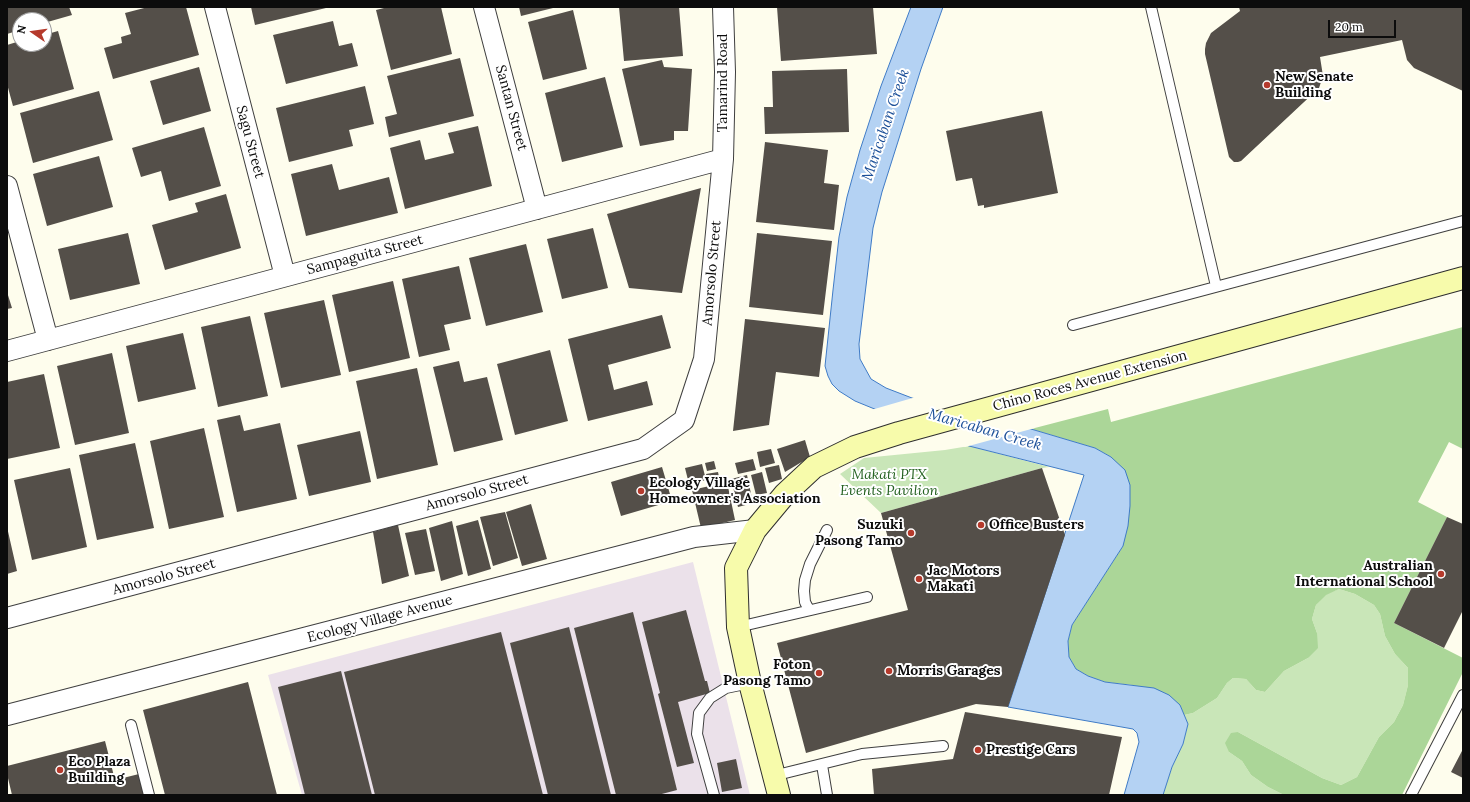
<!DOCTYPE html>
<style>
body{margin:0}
#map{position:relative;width:1470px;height:802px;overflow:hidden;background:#fefded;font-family:Lora,serif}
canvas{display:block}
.frame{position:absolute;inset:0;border:8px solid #0c0c0c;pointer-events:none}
.north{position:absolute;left:12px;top:12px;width:40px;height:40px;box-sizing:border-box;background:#fff;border:1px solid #9e9e9e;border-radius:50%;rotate:283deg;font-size:11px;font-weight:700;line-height:16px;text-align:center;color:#0c0c0c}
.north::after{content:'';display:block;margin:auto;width:14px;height:18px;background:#b53a2c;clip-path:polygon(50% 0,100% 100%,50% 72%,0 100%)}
.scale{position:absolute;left:1328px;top:20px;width:68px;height:18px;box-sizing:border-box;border:2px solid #0c0c0c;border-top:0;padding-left:5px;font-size:12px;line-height:14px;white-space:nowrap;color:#0c0c0c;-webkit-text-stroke:3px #fff;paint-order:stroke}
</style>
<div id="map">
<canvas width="1470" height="802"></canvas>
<div class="frame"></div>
<div class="north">N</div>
<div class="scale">20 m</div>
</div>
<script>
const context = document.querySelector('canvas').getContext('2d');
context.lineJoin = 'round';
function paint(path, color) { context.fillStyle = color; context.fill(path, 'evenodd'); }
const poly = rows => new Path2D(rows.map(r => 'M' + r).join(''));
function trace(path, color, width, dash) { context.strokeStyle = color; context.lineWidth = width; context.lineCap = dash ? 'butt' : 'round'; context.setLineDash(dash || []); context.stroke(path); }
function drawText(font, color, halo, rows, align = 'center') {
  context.font = font + ' Lora,serif'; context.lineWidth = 4; context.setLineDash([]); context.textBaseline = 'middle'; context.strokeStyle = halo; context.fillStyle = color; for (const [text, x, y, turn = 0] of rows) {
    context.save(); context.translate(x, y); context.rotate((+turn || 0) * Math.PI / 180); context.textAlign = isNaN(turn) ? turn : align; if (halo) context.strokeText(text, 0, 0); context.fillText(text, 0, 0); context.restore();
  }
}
paint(poly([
 [693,562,750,795,302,795,268,675]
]), '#ebe1ea');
paint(poly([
 [969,446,1049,467,1042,468,881,513,840,474,864,458,945,450],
 [1339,589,1355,594,1374,605,1380,614,1385,636,1395,654,1408,668,1408,685,1403,705,1394,722,1379,737,1357,777,1341,785,1322,778,1238,732,1229,752,1242,761,1251,775,1268,787,1284,795,1163,795,1172,767,1183,744,1188,724,1184,715,1193,713,1217,698,1227,683,1233,678,1246,679,1256,690,1265,692,1284,671,1308,658,1317,633,1312,619,1316,605,1326,594]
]), '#c9e6b8');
paint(poly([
 [1463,327,1463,449,1449,442,1418,502,1447,517,1394,623,1463,658,1463,672,1402,795,1284,795,1268,787,1251,775,1242,761,1229,752,1225,743,1231,733,1238,732,1322,778,1341,785,1357,777,1379,737,1394,722,1403,705,1408,685,1408,668,1395,654,1385,636,1380,614,1374,605,1355,594,1339,589,1326,595,1316,605,1312,619,1317,633,1318,648,1308,658,1284,671,1265,692,1256,690,1246,679,1233,678,1227,683,1217,698,1193,713,1184,715,1180,705,1132,685,1105,682,1088,676,1076,669,1069,657,1068,641,1072,625,1123,546,1111,457,1095,448,1031,429,1108,409,1111,422]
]), '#abd698');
const water = poly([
 [911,7,943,7,921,69,882,192,873,228,859,344,860,359,871,379,886,388,912,398,1031,429,1095,448,1111,457,1125,470,1130,485,1130,506,1128,526,1123,546,1072,625,1068,641,1069,657,1076,669,1088,676,1105,682,1154,688,1169,695,1180,705,1188,724,1183,744,1172,767,1163,795,1124,795,1139,742,1137,733,1133,729,1008,707,1084,475,969,446,877,410,855,401,839,391,832,384,828,376,825,366,833,290,839,237,847,197,860,150,881,86,911,7]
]);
paint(water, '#b4d2f3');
trace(water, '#3f7bc6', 1);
paint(poly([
 [916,397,980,413,1035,428,965,447,931,435,871,410]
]), '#fefded');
paint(poly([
 [7,7,69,7,72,15,44,23,44,20,20,20,20,30,7,34],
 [148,7,186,7,199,55,113,79,104,48,122,43,121,37,131,34,125,13],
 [251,7,326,7,326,8,255,25],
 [388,7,441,7,452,54,391,70,376,10],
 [519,7,553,7,553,8,521,16],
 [619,7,679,7,683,56,624,61],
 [777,7,873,7,877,54,781,61],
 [1239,7,1463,7,1463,91,1414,68,1407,60,1402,40,1320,57,1323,76,1319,88,1241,161,1238,162,1234,162,1229,157,1205,54,1205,49,1206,43,1211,33,1240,11],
 [573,10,587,69,543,80,528,22],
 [333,21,339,46,352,43,358,66,286,84,273,35],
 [58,31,74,89,13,106,7,84,7,45,20,41,20,44,44,44,44,35],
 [460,58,474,116,389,137,385,117,397,114,387,76],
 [662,60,664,67,692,69,688,131,674,131,674,140,640,146,622,69],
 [199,67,211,111,163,125,150,81],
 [847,69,849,132,765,134,764,107,773,107,772,71],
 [605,77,623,147,562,162,545,93],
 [365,86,374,124,349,130,353,146,289,162,276,108],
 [99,91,113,140,33,163,20,113],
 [1042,111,1058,193,984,208,984,205,978,206,972,178,956,181,946,131],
 [478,126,492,186,405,209,390,148,420,140,425,160,454,153,448,133],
 [204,127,221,186,169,201,161,171,141,177,132,148],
 [765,142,828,150,824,183,839,185,834,230,756,222],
 [99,156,113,207,47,226,33,174],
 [332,164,339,190,389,177,398,213,306,236,291,174],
 [701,188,682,293,629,288,607,214],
 [226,194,241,248,165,270,152,225,198,212,195,203],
 [593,228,608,288,562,299,547,239],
 [128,233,140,284,70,300,58,249],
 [757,233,832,241,823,315,749,307],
 [526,244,543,312,486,326,469,258],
 [459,266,471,319,444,325,450,350,419,357,402,279],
 [393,281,410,358,349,372,332,295],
 [7,292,12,308,7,309],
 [324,300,341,375,281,388,264,313],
 [662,315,671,348,608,365,614,390,647,381,653,405,588,421,568,339],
 [250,316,268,396,218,407,201,327],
 [745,319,825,328,819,377,776,372,769,425,733,431],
 [183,333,196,389,138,402,126,346],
 [550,350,568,421,515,435,497,364],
 [112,353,129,433,75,445,57,366],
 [459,361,464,382,487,377,503,440,454,452,433,367],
 [417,368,438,465,377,479,356,381],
 [44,374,60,448,7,459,7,382],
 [240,415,244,431,280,423,297,499,237,512,217,420],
 [204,428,224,517,169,529,150,441],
 [360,431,371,482,309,496,297,445],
 [805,440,810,457,785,472,777,449],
 [135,443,154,528,97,540,79,455],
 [771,449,775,463,760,467,757,452],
 [753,459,756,470,738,474,735,463],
 [714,461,716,469,707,471,705,463],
 [702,464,706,480,689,484,685,468],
 [779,465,782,479,769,483,765,468],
 [662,467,672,501,621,516,611,482],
 [70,468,87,547,32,560,14,480],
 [1042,468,1065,535,1008,707,976,704,806,753,777,643,908,610,881,513],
 [718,472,720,482,709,485,706,474],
 [762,472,767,493,756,495,751,475],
 [747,475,753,503,738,507,731,479],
 [727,482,735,520,701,528,692,490],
 [531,504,547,559,522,566,506,512],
 [505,512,518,558,493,566,480,517],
 [1447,517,1463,524,1463,610,1444,648,1394,623],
 [478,520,491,569,468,576,456,526],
 [452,521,463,574,441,581,429,528],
 [398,525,409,576,382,584,373,532],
 [7,527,17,571,7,574],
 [426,529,435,571,415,575,405,533],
 [686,610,705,681,707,681,710,693,678,702,694,763,677,767,658,694,660,693,642,622],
 [633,612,677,790,658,795,616,795,574,628],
 [569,627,611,795,548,795,510,643],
 [501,632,543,795,375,795,344,672],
 [341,671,372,795,305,795,278,687],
 [248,682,277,795,165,795,143,710],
 [965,712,1122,737,1109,795,874,795,872,769,953,759],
 [105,741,115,780,139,774,144,795,12,795,7,774,7,766],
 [1463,749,1463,778,1451,772],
 [736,759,742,788,722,792,717,763]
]), '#544f49');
const service = poly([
 [1151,7,1216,286],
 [1073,325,1463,221],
 [809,610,805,602,804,591,805,580,810,564,827,530],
 [738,627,867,597],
 [131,725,149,795],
 [822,765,827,795],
 [773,776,862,754,943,746],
 [714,795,697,734,699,713,710,698,726,688,750,683],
 [1411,795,1463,695]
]);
const minor = poly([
 [215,7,285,276],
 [484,7,537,209],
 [7,186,48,340],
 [7,351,723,159],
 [7,618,643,449,684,420,704,359,723,159,725,72,723,7],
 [7,715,694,537,755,530]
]);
const secondary = poly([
 [779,795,750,683,738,627,736,568,755,530,785,494,814,467,855,447,899,433,1463,278]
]);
trace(service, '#3f3f3f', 12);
trace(minor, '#3f3f3f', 22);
trace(secondary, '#2e2e2e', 24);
trace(service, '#fff', 10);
trace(minor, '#fff', 20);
trace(secondary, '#f7fbab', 22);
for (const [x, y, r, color] of [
 [1267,85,4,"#b53a2c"],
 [641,491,4,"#b53a2c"],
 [981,525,4,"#b53a2c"],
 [911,533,4,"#b53a2c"],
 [1441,574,4,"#b53a2c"],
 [919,579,4,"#b53a2c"],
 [889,671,4,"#b53a2c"],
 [819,673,4,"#b53a2c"],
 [978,750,4,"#b53a2c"],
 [60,770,4,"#b53a2c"]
]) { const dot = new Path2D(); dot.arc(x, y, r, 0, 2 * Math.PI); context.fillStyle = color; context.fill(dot); trace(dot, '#fff', 1.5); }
drawText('bold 14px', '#0c0c0c', '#fff', [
 ["New Senate",1275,77],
 ["Building",1275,93],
 ["Ecology Village",649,483],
 ["Homeowner's Association",649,499],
 ["Suzuki",903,525,"right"],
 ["Pasong Tamo",903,541,"right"],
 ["Office Busters",989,525],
 ["Australian",1433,566,"right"],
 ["International School",1433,582,"right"],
 ["Jac Motors",927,571],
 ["Makati",927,587],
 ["Foton",811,665,"right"],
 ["Pasong Tamo",811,681,"right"],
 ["Morris Garages",897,671],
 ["Prestige Cars",986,750],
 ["Eco Plaza",68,762],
 ["Building",68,778]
], 'left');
drawText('14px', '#0c0c0c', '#fff', [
 ["Tamarind Road",723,83,-90],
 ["Santan Street",511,108,75],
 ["Sagu Street",250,142,75],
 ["Sampaguita Street",365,255,-15],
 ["Amorsolo Street",712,273,-85],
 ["Chino Roces Avenue Extension",1090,381,-15],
 ["Amorsolo Street",477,493,-15],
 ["Amorsolo Street",164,577,-15],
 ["Ecology Village Avenue",380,619,-15]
]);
drawText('italic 14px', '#246120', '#fff', [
 ["Makati PTX",889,475],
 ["Events Pavilion",889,491]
]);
drawText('italic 15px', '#1c4f98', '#fff', [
 ["Maricaban Creek",886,125,-71],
 ["Maricaban Creek",985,430,16]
]);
</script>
